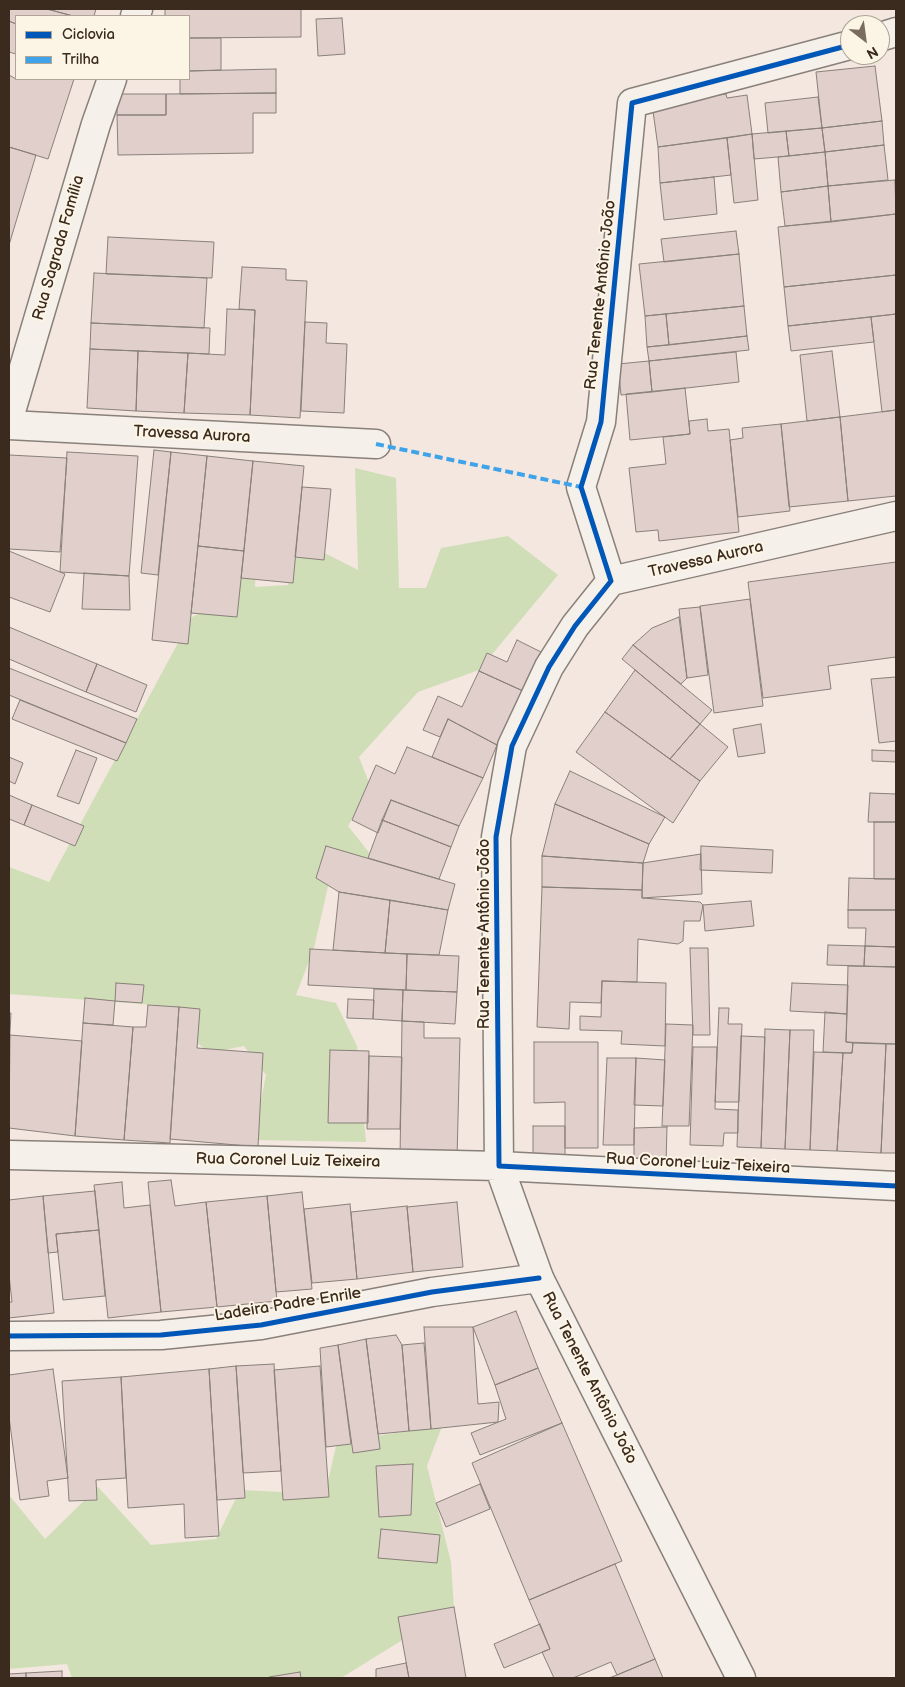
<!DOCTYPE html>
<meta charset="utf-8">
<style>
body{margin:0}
#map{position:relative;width:905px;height:1687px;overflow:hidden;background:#f3e7e0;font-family:"Balsamiq Sans",sans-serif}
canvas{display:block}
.frame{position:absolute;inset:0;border:10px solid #3b2a1e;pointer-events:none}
.legend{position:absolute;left:15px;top:15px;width:175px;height:65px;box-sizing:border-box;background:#fcf5e5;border:1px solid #afa495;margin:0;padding:6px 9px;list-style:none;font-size:15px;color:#3b2a1e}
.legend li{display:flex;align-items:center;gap:10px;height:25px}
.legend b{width:25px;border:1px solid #afa495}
.north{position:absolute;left:840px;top:15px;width:50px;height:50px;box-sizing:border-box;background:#fcf5e5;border:1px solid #afa495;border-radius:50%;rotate:150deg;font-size:14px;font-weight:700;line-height:20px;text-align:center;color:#3b2a1e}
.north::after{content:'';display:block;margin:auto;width:18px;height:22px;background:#7b6c62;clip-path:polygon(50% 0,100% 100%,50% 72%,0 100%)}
</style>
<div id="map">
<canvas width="905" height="1687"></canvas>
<div class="frame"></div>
<ul class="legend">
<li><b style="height:6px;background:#0057b8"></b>Ciclovia</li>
<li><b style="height:6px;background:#3fa3ea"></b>Trilha</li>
</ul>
<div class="north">N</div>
</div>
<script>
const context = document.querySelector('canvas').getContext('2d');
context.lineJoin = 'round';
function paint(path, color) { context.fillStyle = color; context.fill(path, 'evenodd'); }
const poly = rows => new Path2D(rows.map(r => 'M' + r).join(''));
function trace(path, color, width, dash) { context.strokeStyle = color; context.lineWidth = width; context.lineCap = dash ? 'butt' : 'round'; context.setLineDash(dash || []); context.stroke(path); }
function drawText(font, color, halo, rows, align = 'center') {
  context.font = font + ' "Balsamiq Sans",sans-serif'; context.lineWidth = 4; context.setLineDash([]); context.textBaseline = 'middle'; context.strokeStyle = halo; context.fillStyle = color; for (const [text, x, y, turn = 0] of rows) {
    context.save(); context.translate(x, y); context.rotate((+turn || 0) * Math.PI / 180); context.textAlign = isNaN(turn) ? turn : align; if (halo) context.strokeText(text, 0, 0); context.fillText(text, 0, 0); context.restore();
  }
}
paint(poly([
 [355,468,396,478,399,588,426,588,441,548,508,536,558,575,479,670,418,692,359,757,371,788,348,826,386,874,329,882,314,948,296,995,336,1003,357,1046,366,1142,253,1140,266,1075,244,1046,209,1053,155,1005,9,994,9,867,49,882,192,617,226,601,258,534,255,587,288,585,297,539,358,570],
 [442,1426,427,1466,451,1562,454,1608,341,1678,72,1678,67,1664,9,1669,9,1495,45,1539,98,1487,151,1545,216,1539,240,1490,325,1494,337,1442]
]), '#cfdeb6');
const building = poly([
 [9,9,47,9,73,16,16,16,16,24,9,21,9,9],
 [47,9,96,9,94,16,73,16,47,9],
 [165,9,301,9,301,37,189,38,189,16,165,16,165,9],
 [342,18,345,54,318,56,316,19,342,18],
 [9,21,16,24,16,54,9,52,9,21],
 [189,38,221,38,221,70,189,71,189,38],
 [875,66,882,121,822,128,816,72,875,66],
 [276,69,276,93,180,94,180,79,189,79,189,71,276,69],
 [9,75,16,79,74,79,48,159,9,147,9,75],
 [276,93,276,113,253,113,253,153,118,155,117,115,166,115,166,94,276,93],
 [117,94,166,94,166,115,117,115,117,94],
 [726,94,727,98,747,95,752,134,658,147,652,104,726,94],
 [818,97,822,128,768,133,765,103,818,97],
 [882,121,884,145,825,152,822,128,882,121],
 [822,128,825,152,789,156,786,131,822,128],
 [786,131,789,156,754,159,752,134,786,131],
 [752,134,758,200,734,203,727,138,752,134],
 [727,138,731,175,660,183,658,147,727,138],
 [884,145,888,180,828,186,825,152,884,145],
 [9,147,36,155,9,245,9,147],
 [825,152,828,186,781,192,778,157,825,152],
 [714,177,717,214,664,220,660,183,714,177],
 [895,180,896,214,831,222,828,186,895,180],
 [828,186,831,222,785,226,781,192,828,186],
 [896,214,896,275,784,287,778,227,896,214],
 [736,231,739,254,664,262,661,239,736,231],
 [108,237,214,242,212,278,106,274,108,237],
 [739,254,744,306,645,316,639,264,739,254],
 [242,267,286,269,286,280,307,281,300,418,250,415,255,310,239,309,242,267],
 [94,273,207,278,204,328,91,323,94,273],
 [896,275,896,314,788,326,784,287,896,275],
 [744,306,747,336,669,345,666,314,744,306],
 [227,309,255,310,250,415,184,413,188,353,225,355,227,309],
 [666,314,669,345,647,347,645,316,666,314],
 [896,314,896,410,882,412,871,317,896,314],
 [871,317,874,342,791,351,788,326,871,317],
 [305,322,327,323,326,343,347,344,344,413,301,411,305,322],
 [91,323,210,328,209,354,90,349,91,323],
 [747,336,749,350,649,361,647,347,747,336],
 [90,349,138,351,136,411,87,408,90,349],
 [138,351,188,353,184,413,136,411,138,351],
 [832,351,840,417,807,421,800,355,832,351],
 [736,352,739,382,652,392,649,361,736,352],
 [649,361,652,392,621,395,618,364,649,361],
 [685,388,690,434,630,440,626,394,685,388],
 [896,410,896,496,848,501,840,417,896,410],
 [840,417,848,501,789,507,781,424,840,417],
 [707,419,708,431,729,429,739,532,659,541,658,530,636,532,629,468,666,464,663,437,690,434,689,421,707,419],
 [781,424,790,511,738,517,730,440,743,438,742,428,781,424],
 [154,450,171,452,158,575,141,573,154,450],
 [67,452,138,456,129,576,60,572,67,452],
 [171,452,207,456,188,644,152,640,171,452],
 [9,455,67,458,60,552,9,549,9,455],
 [207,456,253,461,244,551,198,546,207,456],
 [253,461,304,466,293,583,241,578,253,461],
 [302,487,331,489,324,560,295,557,302,487],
 [198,546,244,551,237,617,191,613,198,546],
 [9,551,65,574,50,612,9,597,9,551],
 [896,562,896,657,828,666,831,689,763,698,748,582,896,562],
 [84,573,129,576,130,610,82,609,84,573],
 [750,599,763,706,714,713,700,606,750,599],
 [700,607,708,675,687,678,679,609,700,607],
 [679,617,687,678,681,684,633,645,652,628,679,617],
 [9,627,97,664,86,692,9,659,9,627],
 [517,640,541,652,523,691,479,671,487,653,507,662,517,640],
 [633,645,712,710,700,724,622,659,633,645],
 [97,664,147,685,136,712,86,692,97,664],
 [9,668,137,719,126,743,9,695,9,668],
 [635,670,700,724,670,759,605,712,635,670],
 [479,671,523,691,497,745,448,719,440,737,423,730,438,696,462,707,479,671],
 [896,677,896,741,879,743,871,679,896,677],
 [20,700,126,743,117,761,12,719,20,700],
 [605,712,700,781,673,823,576,752,605,712],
 [448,719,497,745,483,778,432,757,448,719],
 [700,724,728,747,700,781,670,759,700,724],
 [761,724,765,753,738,757,733,729,761,724],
 [407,747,483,778,459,826,391,800,378,833,352,820,376,765,395,774,407,747],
 [76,750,97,758,79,804,57,796,76,750],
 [872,750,896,751,896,762,872,761,872,750],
 [9,757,23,763,15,784,9,781,9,757],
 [570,771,665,817,649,844,555,804,570,771],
 [870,793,896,794,896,822,868,822,870,793],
 [9,795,32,805,24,825,9,819,9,795],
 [391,800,459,826,451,847,382,820,391,800],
 [555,804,649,844,643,863,542,856,555,804],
 [32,805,84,826,75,846,24,825,32,805],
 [382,820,451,847,439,879,368,858,382,820],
 [874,822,896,822,896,879,874,879,874,822],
 [326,846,455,884,448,910,339,892,316,878,326,846],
 [701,846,773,850,772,873,700,870,701,846],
 [701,854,702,894,642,898,643,863,701,854],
 [542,856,643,863,642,890,542,887,542,856],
 [849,878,896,879,896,910,848,910,849,878],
 [542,887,642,890,642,898,700,902,703,905,700,921,684,921,683,941,678,944,638,939,637,982,602,981,601,1003,570,1002,569,1029,537,1027,542,887],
 [339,892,390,900,385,953,333,950,339,892],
 [390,900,448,910,439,955,385,953,390,900],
 [751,901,754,926,705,931,703,905,751,901],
 [848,910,896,910,896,947,865,946,866,928,848,928,848,910],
 [828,945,865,946,864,966,827,965,828,945],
 [865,946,896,947,896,967,864,966,865,946],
 [690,948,708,948,710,1035,693,1035,690,948],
 [310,949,407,954,406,990,308,985,310,949],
 [407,954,459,956,457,992,406,990,407,954],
 [848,966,896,967,896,1044,846,1042,848,966],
 [602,981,666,983,665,1046,621,1044,622,1031,580,1030,580,1016,601,1017,602,981],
 [116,983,144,985,142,1003,115,1001,116,983],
 [792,983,848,985,847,1014,790,1011,792,983],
 [374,989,403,990,402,1021,373,1019,374,989],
 [403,990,457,992,455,1024,402,1021,403,990],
 [85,998,115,1001,113,1025,83,1023,85,998],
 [348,999,374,1000,373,1019,347,1018,348,999],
 [148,1005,179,1007,170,1143,124,1140,133,1027,146,1027,148,1005],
 [179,1007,200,1009,197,1048,263,1053,258,1147,170,1139,179,1007],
 [719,1008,729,1008,728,1024,742,1024,739,1102,715,1102,719,1008],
 [825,1012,847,1014,846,1042,853,1043,852,1053,823,1052,825,1012],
 [9,1013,11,1013,9,1050,9,1013],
 [402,1021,424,1022,424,1038,460,1038,457,1159,400,1159,402,1021],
 [83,1023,133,1027,124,1140,75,1136,83,1023],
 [666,1024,693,1025,689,1126,662,1126,666,1024],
 [765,1029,790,1030,785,1149,761,1148,765,1029],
 [790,1030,814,1030,810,1150,785,1149,790,1030],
 [10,1035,82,1041,75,1136,9,1128,10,1035],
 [741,1036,765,1037,761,1148,737,1147,741,1036],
 [534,1042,598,1042,598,1148,565,1148,565,1102,534,1103,534,1042],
 [853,1043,886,1044,881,1153,837,1151,843,1053,852,1053,853,1043],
 [886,1044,896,1044,896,1153,881,1153,886,1044],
 [693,1047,717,1047,715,1109,738,1110,738,1133,724,1133,723,1146,690,1145,693,1047],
 [330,1050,369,1051,368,1123,328,1123,330,1050],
 [814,1052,843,1053,837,1151,810,1150,814,1052],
 [369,1056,402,1057,400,1129,367,1129,369,1056],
 [607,1058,636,1058,634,1145,603,1145,607,1058],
 [636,1058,665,1060,663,1106,634,1105,636,1058],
 [533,1126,565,1126,565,1162,533,1162,533,1126],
 [667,1127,666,1164,634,1164,634,1128,667,1127],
 [171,1180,175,1206,206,1202,217,1307,161,1312,148,1182,171,1180],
 [122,1182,124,1208,150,1205,161,1312,108,1318,94,1185,122,1182],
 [95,1191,99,1230,56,1234,58,1252,48,1253,43,1196,95,1191],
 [302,1192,312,1289,276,1292,267,1196,302,1192],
 [43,1196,54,1313,9,1318,9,1302,12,1302,9,1275,9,1200,43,1196],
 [267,1196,277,1301,217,1307,206,1202,267,1196],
 [457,1202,463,1267,413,1272,407,1207,457,1202],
 [350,1204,357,1279,312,1283,304,1209,350,1204],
 [407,1206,413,1272,357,1279,351,1212,407,1206],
 [99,1230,105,1296,63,1300,56,1234,99,1230],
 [516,1311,538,1368,495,1385,473,1327,516,1311],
 [424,1327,473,1327,478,1404,499,1402,498,1422,431,1429,424,1327],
 [396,1335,402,1345,409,1431,378,1434,366,1339,396,1335],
 [366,1339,380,1449,353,1453,338,1345,366,1339],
 [424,1343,431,1429,409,1431,402,1345,424,1343],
 [338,1345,351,1444,326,1447,320,1348,338,1345],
 [274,1364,281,1471,243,1473,236,1366,274,1364],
 [236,1366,245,1498,217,1500,209,1369,236,1366],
 [320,1366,329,1497,283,1500,274,1370,320,1366],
 [538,1368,562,1423,480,1455,471,1433,506,1419,495,1385,538,1368],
 [53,1369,68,1478,47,1481,49,1496,20,1500,9,1417,9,1375,53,1369],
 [209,1369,219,1536,185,1538,184,1504,128,1508,121,1377,209,1369],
 [121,1377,126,1478,96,1480,97,1500,69,1501,62,1381,121,1377],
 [562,1423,622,1561,529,1600,472,1463,562,1423],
 [413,1464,411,1515,379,1517,376,1466,413,1464],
 [480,1484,490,1509,446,1527,436,1503,480,1484],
 [381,1529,440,1535,437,1563,378,1558,381,1529],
 [615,1564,655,1659,617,1675,611,1662,573,1678,554,1678,542,1652,550,1649,529,1600,615,1564],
 [454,1607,466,1678,409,1678,398,1617,454,1607],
 [540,1624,550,1649,504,1668,494,1644,540,1624],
 [655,1659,663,1678,609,1678,617,1675,655,1659],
 [406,1663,409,1678,376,1678,376,1669,406,1663],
 [62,1671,62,1678,26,1678,26,1673,62,1671],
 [300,1672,301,1678,269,1678,269,1677,300,1672],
 [26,1673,26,1678,9,1678,9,1674,26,1673]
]);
paint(building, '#e0cfcb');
trace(building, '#89807a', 1);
const minor = poly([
 [135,16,138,9],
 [880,37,896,32],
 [9,418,96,124,112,79],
 [9,425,376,444],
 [611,581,575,626,549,667,512,746,496,837,499,1166,896,1186],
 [611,581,581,487,601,422,632,103,850,45],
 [611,581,896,516],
 [9,1336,161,1335,261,1325,432,1292,539,1278]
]);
const secondary = poly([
 [9,1155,499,1166,539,1278,741,1678]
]);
trace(minor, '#89807a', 31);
trace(secondary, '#89807a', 31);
trace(minor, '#f5f0ea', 28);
trace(secondary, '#f5f0ea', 28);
trace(poly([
 [376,444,581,487]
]), '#3fa3ea', 4, [8, 4]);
trace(poly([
 [850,45,632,103,601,422,581,487,611,581,575,626,549,667,512,746,496,837,499,1166,896,1186],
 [9,1336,161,1335,261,1325,432,1292,539,1278]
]), '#0057b8', 5);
drawText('16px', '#3b2a1e', '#fcf5e5', [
 ["Rua Sagrada Família",59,248,-74],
 ["Rua Tenente Antônio João",601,295,-84],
 ["Travessa Aurora",192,435,3],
 ["Travessa Aurora",706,560,-13],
 ["Rua Tenente Antônio João",485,934,-90],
 ["Rua Coronel Luiz Teixeira",288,1161,1],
 ["Rua Coronel Luiz Teixeira",698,1164,3],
 ["Ladeira Padre Enrile",288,1305,-9],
 ["Rua Tenente Antônio João",589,1378,63]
]);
</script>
